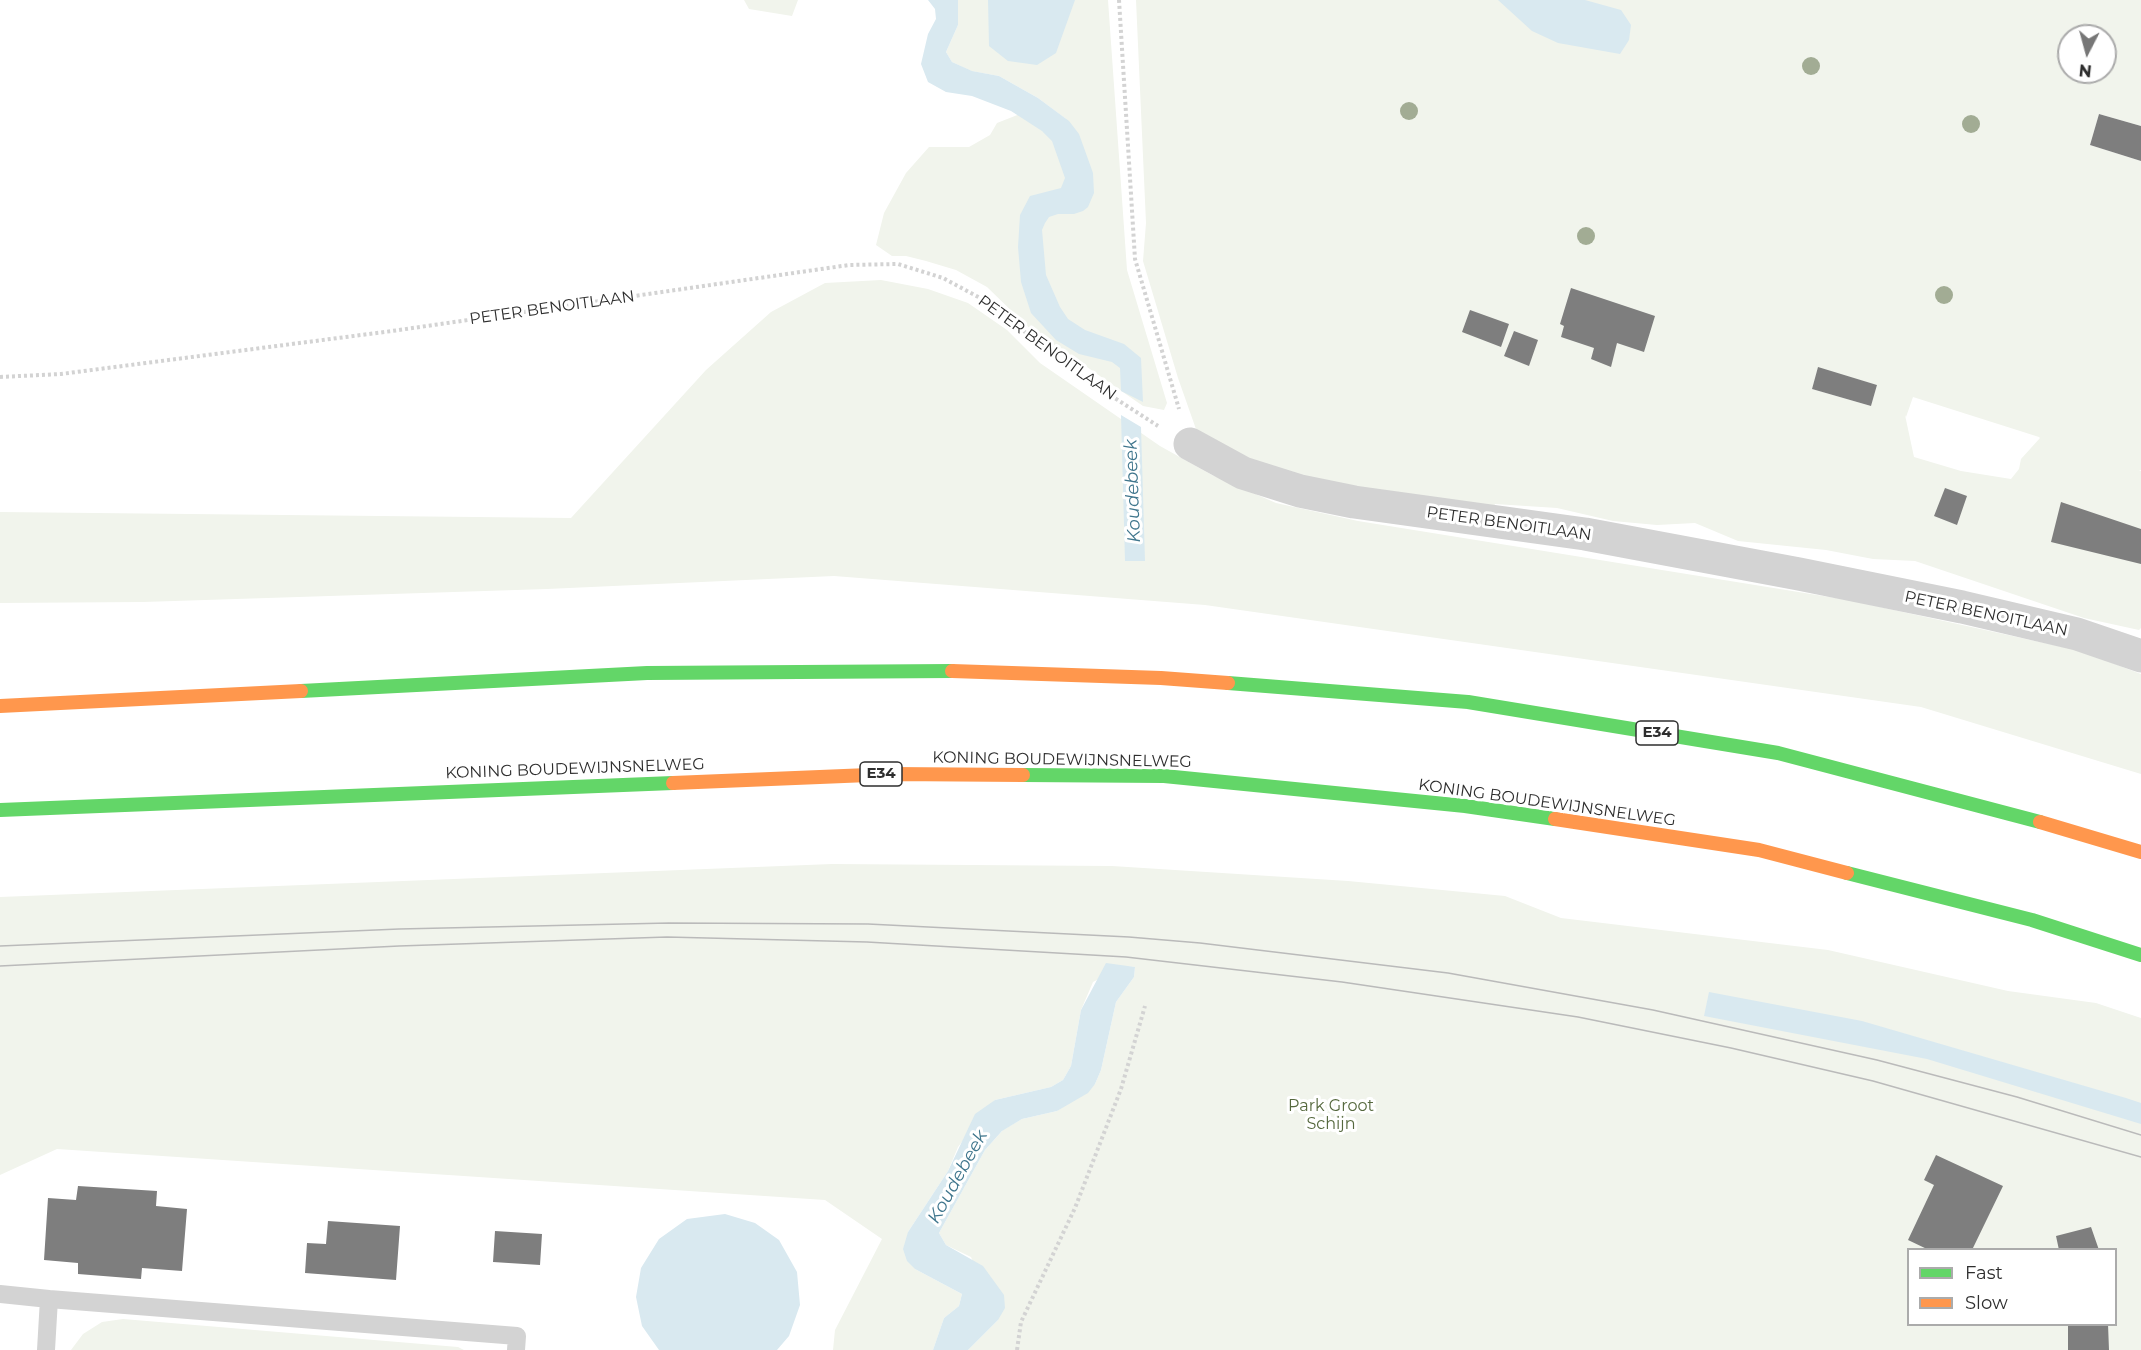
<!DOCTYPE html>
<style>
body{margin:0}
#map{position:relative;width:2141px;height:1350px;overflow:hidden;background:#fff;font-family:Montserrat,sans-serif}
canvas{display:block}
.legend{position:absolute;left:1907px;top:1248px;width:210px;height:78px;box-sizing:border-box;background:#fff;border:2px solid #ababab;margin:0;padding:8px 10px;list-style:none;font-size:18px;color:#2e2e2e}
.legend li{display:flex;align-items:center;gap:12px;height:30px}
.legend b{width:30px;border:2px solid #ababab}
.north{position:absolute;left:2057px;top:24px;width:60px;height:60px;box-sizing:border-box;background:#fff;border:2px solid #ababab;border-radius:50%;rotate:186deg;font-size:16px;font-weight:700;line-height:24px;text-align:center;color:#2e2e2e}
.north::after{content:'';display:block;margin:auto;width:21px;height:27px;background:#777;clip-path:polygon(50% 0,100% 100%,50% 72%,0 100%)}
</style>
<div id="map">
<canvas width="2141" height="1350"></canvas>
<ul class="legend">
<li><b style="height:8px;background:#63d668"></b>Fast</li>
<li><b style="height:8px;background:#ff974d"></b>Slow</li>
</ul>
<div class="north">N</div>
</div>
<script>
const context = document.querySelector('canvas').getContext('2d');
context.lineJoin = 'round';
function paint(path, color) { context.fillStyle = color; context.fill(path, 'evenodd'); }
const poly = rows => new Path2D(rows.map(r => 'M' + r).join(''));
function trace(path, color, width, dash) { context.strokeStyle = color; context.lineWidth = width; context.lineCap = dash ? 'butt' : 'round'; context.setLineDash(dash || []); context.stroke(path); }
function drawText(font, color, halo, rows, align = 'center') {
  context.font = font + ' Montserrat,sans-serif'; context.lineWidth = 6; context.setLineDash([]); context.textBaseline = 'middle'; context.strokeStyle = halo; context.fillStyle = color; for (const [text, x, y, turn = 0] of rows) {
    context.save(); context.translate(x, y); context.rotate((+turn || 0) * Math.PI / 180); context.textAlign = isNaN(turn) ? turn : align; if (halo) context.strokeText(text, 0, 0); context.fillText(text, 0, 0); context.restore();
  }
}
paint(poly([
 [744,0,798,0,792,16,749,9],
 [958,0,1108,0,1127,270,1167,403,1164,410,1143,406,1087,367,1061,355,1026,325,987,287,956,270,926,261,906,256,892,256,876,245,884,213,906,173,929,147,969,147,990,135,997,123,1025,112,1066,119,1038,98,999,76,971,71,952,62,946,52,958,25],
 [1136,0,2141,0,2141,126,2099,114,2090,145,2141,161,2141,470,2139,470,2141,471,2141,628,2139,630,2084,618,1915,561,1873,559,1826,550,1738,541,1695,523,1657,525,1613,521,1557,508,1495,504,1493,510,1376,496,1253,461,1197,432,1178,378,1143,261,1146,223],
 [2069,36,2105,36,2105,72,2069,72],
 [1818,368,1877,385,1871,406,1812,389],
 [1913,397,2039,437,2040,438,2021,459,2019,469,2011,479,1961,471,1914,457,1905,415,1906,417],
 [881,280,928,289,968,303,1007,330,1040,363,1160,446,1212,475,1276,503,1358,521,1848,600,2081,651,2141,674,2141,774,1921,707,1205,605,834,576,547,589,143,602,0,603,0,512,571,518,706,370,771,312,825,283],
 [832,864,1112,866,1348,881,1505,896,1561,918,1828,950,2008,991,2096,1003,2141,1018,2141,1350,968,1350,998,1320,971,1257,946,1245,939,1233,985,1150,1003,1130,1022,1119,1057,1111,1095,1084,1101,1070,1116,1002,1134,977,1135,967,1123,966,1093,982,1081,1010,1071,1066,1063,1080,1051,1087,995,1100,958,1147,948,1171,908,1232,915,1269,962,1294,959,1306,944,1318,933,1350,833,1350,835,1330,882,1239,825,1200,57,1149,0,1175,0,897],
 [1908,1250,2116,1250,2116,1324,1908,1324],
 [123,1319,458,1347,464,1350,71,1350,83,1334,102,1322]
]), '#f1f4ec');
paint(poly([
 [928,0,958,0,958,25,946,52,952,62,972,71,999,76,1038,98,1069,121,1079,134,1093,173,1094,193,1088,207,1083,211,1074,214,1058,214,1049,217,1045,223,1042,230,1046,275,1060,307,1068,319,1085,330,1124,344,1141,358,1143,402,1121,391,1120,368,1112,362,1079,354,1056,340,1031,313,1021,282,1018,247,1020,215,1030,196,1061,188,1065,178,1052,141,1042,131,1011,111,972,96,946,92,928,82,921,64,928,34,936,19,935,9],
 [988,0,1081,0,1075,0,1056,53,1037,65,1008,61,989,46],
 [1498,0,1585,0,1621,10,1631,25,1629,40,1620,54,1558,43,1532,31],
 [1121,415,1141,427,1145,561,1125,561],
 [1106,963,1135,967,1134,977,1116,1002,1101,1070,1095,1084,1088,1093,1057,1111,1022,1119,1002,1131,985,1150,939,1233,946,1245,983,1266,1004,1295,1005,1308,998,1320,968,1350,933,1350,944,1318,959,1306,962,1294,915,1269,907,1261,903,1249,908,1232,948,1171,975,1114,995,1100,1051,1087,1063,1080,1071,1066,1081,1010],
 [1709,992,1862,1021,2126,1098,2141,1103,2141,1124,1927,1059,1704,1016],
 [725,1214,755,1223,779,1240,797,1272,800,1305,789,1336,777,1350,659,1350,642,1326,636,1297,641,1268,659,1239,687,1219]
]), '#d9e9f0');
paint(poly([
 [2099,114,2141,126,2141,161,2090,145],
 [1571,288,1655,316,1644,352,1617,343,1611,367,1591,359,1594,348,1561,337,1564,326,1560,324],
 [1470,310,1509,324,1501,347,1462,332],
 [1514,331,1538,340,1529,366,1504,356],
 [1818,367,1877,385,1871,406,1812,389],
 [1945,488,1967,496,1957,525,1934,516],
 [2061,502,2141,529,2141,564,2051,542],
 [1936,1155,2003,1186,1972,1250,1929,1250,1908,1240,1934,1185,1924,1180],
 [78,1186,157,1191,156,1206,187,1209,182,1271,142,1268,141,1279,78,1274,78,1263,44,1260,48,1198,76,1200],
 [328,1221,400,1226,396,1280,305,1273,307,1243,326,1244],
 [2091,1227,2099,1250,2059,1250,2056,1236],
 [495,1231,542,1234,540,1265,493,1262],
 [2068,1324,2108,1324,2109,1350,2068,1350]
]), '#7e7e7e');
trace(poly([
 [1119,0,1135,259,1179,409],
 [0,377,61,374,392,331,849,265,898,264,943,278,995,306,1062,364,1158,426],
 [1017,1350,1021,1322,1075,1208,1121,1089,1145,1006]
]), '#d3d3d3', 4, [3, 3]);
trace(poly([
 [0,1294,49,1299],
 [46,1350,49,1299,517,1336,516,1350]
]), '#d3d3d3', 18);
trace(poly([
 [1190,444,1243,473,1300,491,1354,502,1585,534,1799,574,1962,607,2077,634,2141,656]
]), '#d3d3d3', 33);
trace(poly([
 [1228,683,1468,702,1778,753,2040,822],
 [301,691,647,673,952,671],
 [1023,775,1164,776,1465,806,1555,819],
 [0,810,673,783],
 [1847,873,2032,920,2141,955]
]), '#63d668', 14);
trace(poly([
 [952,671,1161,678,1228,683],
 [0,706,301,691],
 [673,783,893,774,1023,775],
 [1555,819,1759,850,1847,873],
 [2040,822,2141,852]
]), '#ff974d', 14);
trace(poly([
 [0,946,399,929,669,923,868,924,1129,937,1200,943,1448,973,1653,1010,1877,1060,2017,1097,2141,1135],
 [0,966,399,946,667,937,867,942,1126,957,1342,982,1578,1017,1731,1048,1873,1081,2141,1157]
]), '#bababa', 1.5);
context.fillStyle = '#a2ac94';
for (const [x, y] of [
 [1811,66],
 [1409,111],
 [1971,124],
 [1586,236],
 [1944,295]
]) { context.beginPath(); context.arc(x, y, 9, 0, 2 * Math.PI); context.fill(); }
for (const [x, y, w] of [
 [1657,733,42],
 [881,774,42]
]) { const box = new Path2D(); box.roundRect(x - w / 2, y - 12, w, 24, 4.5); context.fillStyle = '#fff'; context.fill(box); trace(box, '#2e2e2e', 1.5); }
drawText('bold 15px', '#2e2e2e', null, [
 ["E34",1657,733],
 ["E34",881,774]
]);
drawText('16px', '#2e2e2e', '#fff', [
 ["PETER BENOITLAAN",552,308,-8],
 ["PETER BENOITLAAN",1047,348,36],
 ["PETER BENOITLAAN",1509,524,8],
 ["PETER BENOITLAAN",1986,614,12],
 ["KONING BOUDEWIJNSNELWEG",1062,760,1],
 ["KONING BOUDEWIJNSNELWEG",575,769,-2],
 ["KONING BOUDEWIJNSNELWEG",1547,803,8]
]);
drawText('16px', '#55683d', '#fff', [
 ["Park Groot",1331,1106],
 ["Schijn",1331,1124]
]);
drawText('italic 18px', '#3f768d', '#fff', [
 ["Koudebeek",1133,491,-92],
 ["Koudebeek",958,1177,-61]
]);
</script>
